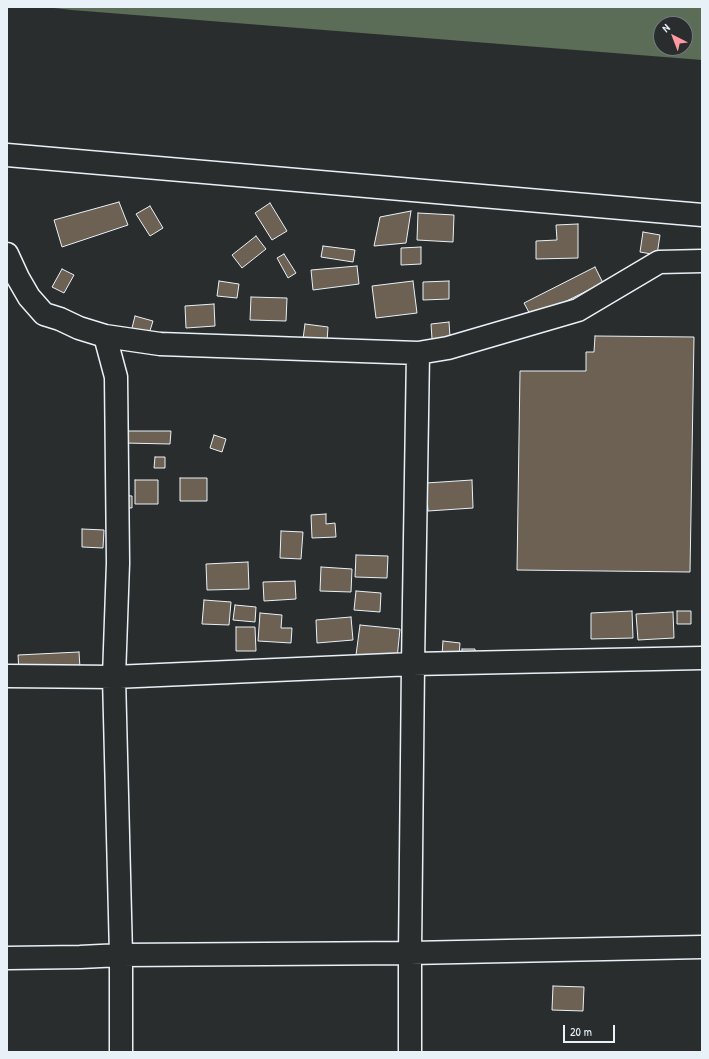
<!DOCTYPE html>
<style>
body{margin:0}
#map{position:relative;width:709px;height:1059px;overflow:hidden;background:#2a2d2e;font-family:"Patrick Hand",sans-serif}
canvas{display:block}
.frame{position:absolute;inset:0;border:8px solid #e8f1f8;pointer-events:none}
.north{position:absolute;left:653px;top:16px;width:40px;height:40px;box-sizing:border-box;background:#2a2d2e;border:1px solid #767b7f;border-radius:50%;rotate:318deg;font-size:11px;font-weight:700;line-height:16px;text-align:center;color:#e8f1f8}
.north::after{content:'';display:block;margin:auto;width:14px;height:18px;background:#ff9aa2;clip-path:polygon(50% 0,100% 100%,50% 72%,0 100%)}
.scale{position:absolute;left:563px;top:1025px;width:52px;height:18px;box-sizing:border-box;border:2px solid #e8f1f8;border-top:0;padding-left:5px;font-size:12px;line-height:14px;white-space:nowrap;color:#e8f1f8;-webkit-text-stroke:3px #2a2d2e;paint-order:stroke}
</style>
<div id="map">
<canvas width="709" height="1059"></canvas>
<div class="frame"></div>
<div class="north">N</div>
<div class="scale">20 m</div>
</div>
<script>
const context = document.querySelector('canvas').getContext('2d');
context.lineJoin = 'round';
function paint(path, color) { context.fillStyle = color; context.fill(path, 'evenodd'); }
const poly = rows => new Path2D(rows.map(r => 'M' + r).join(''));
function trace(path, color, width, dash) { context.strokeStyle = color; context.lineWidth = width; context.lineCap = dash ? 'butt' : 'round'; context.setLineDash(dash || []); context.stroke(path); }
paint(poly([
 [45,7,702,7,702,60,72,10],
 [661,24,685,24,685,48,661,48]
]), '#5b6d57');
const building = poly([
 [119,202,128,225,62,247,54,220,119,202],
 [270,203,287,231,272,240,255,213,270,203],
 [150,206,163,228,150,236,136,214,150,206],
 [411,211,406,243,374,246,380,217,411,211],
 [418,213,454,215,453,242,417,240,418,213],
 [578,224,578,258,536,259,536,241,557,240,556,225,578,224],
 [643,232,660,235,657,255,640,252,643,232],
 [256,236,266,249,242,268,232,255,256,236],
 [323,246,355,250,353,262,321,257,323,246],
 [421,247,421,264,401,265,401,248,421,247],
 [284,254,296,273,288,278,277,258,284,254],
 [357,266,359,284,313,290,311,270,357,266],
 [595,267,603,283,532,318,524,303,595,267],
 [62,269,74,275,64,293,52,287,62,269],
 [219,281,239,284,237,298,217,296,219,281],
 [413,281,417,313,376,318,372,286,413,281],
 [449,281,449,299,423,300,423,282,449,281],
 [251,297,287,298,286,321,250,320,251,297],
 [214,304,215,326,186,328,185,306,214,304],
 [135,316,153,321,148,337,131,332,135,316],
 [449,322,450,337,432,339,431,324,449,322],
 [305,324,328,327,327,342,303,339,305,324],
 [595,336,694,337,690,572,517,570,520,371,586,371,586,352,594,352,595,336],
 [125,431,171,431,170,444,124,443,125,431],
 [214,435,226,439,222,452,210,448,214,435],
 [155,457,165,457,165,468,154,468,155,457],
 [180,478,207,478,207,501,180,501,180,478],
 [135,480,158,480,158,504,135,504,135,480],
 [472,480,473,508,428,511,426,483,472,480],
 [120,495,132,496,132,508,120,507,120,495],
 [326,514,326,524,335,523,336,537,312,538,311,515,326,514],
 [82,529,104,530,103,548,82,547,82,529],
 [281,531,303,532,301,559,280,558,281,531],
 [356,555,388,556,387,578,355,577,356,555],
 [248,562,249,589,207,590,206,564,248,562],
 [321,567,352,569,351,592,320,591,321,567],
 [295,581,296,599,264,601,263,582,295,581],
 [356,591,381,593,380,612,354,610,356,591],
 [204,600,231,602,229,625,202,624,204,600],
 [235,605,256,607,255,622,233,620,235,605],
 [632,611,633,638,591,639,591,613,632,611],
 [677,611,691,611,691,624,677,624,677,611],
 [673,612,674,638,638,640,636,614,673,612],
 [260,613,282,615,281,628,292,628,291,643,258,641,260,613],
 [351,617,353,640,317,643,316,620,351,617],
 [360,625,400,629,397,659,356,655,360,625],
 [236,627,255,627,256,651,236,651,236,627],
 [443,641,460,643,459,656,442,655,443,641],
 [462,649,475,649,475,657,462,657,462,649],
 [79,652,80,668,19,671,18,655,79,652],
 [553,986,584,987,583,1011,552,1010,553,986]
]);
paint(building, '#6c6153');
trace(building, '#e8f1f8', 1);
const minor = poly([
 [7,254,18,278,29,297,44,314,60,319,79,328,105,336,160,344,418,353,448,348,578,310,659,262,702,261],
 [105,336,116,377,118,563,114,677,121,955,121,1052],
 [7,676,114,677,413,664,702,658],
 [7,958,80,957,121,955,410,953,702,947],
 [410,1052,410,953,413,664,418,353]
]);
const major = poly([
 [7,155,702,215]
]);
trace(minor, '#e8f1f8', 25);
trace(major, '#e8f1f8', 25);
trace(minor, '#2a2d2e', 22);
trace(major, '#2a2d2e', 22);
</script>
